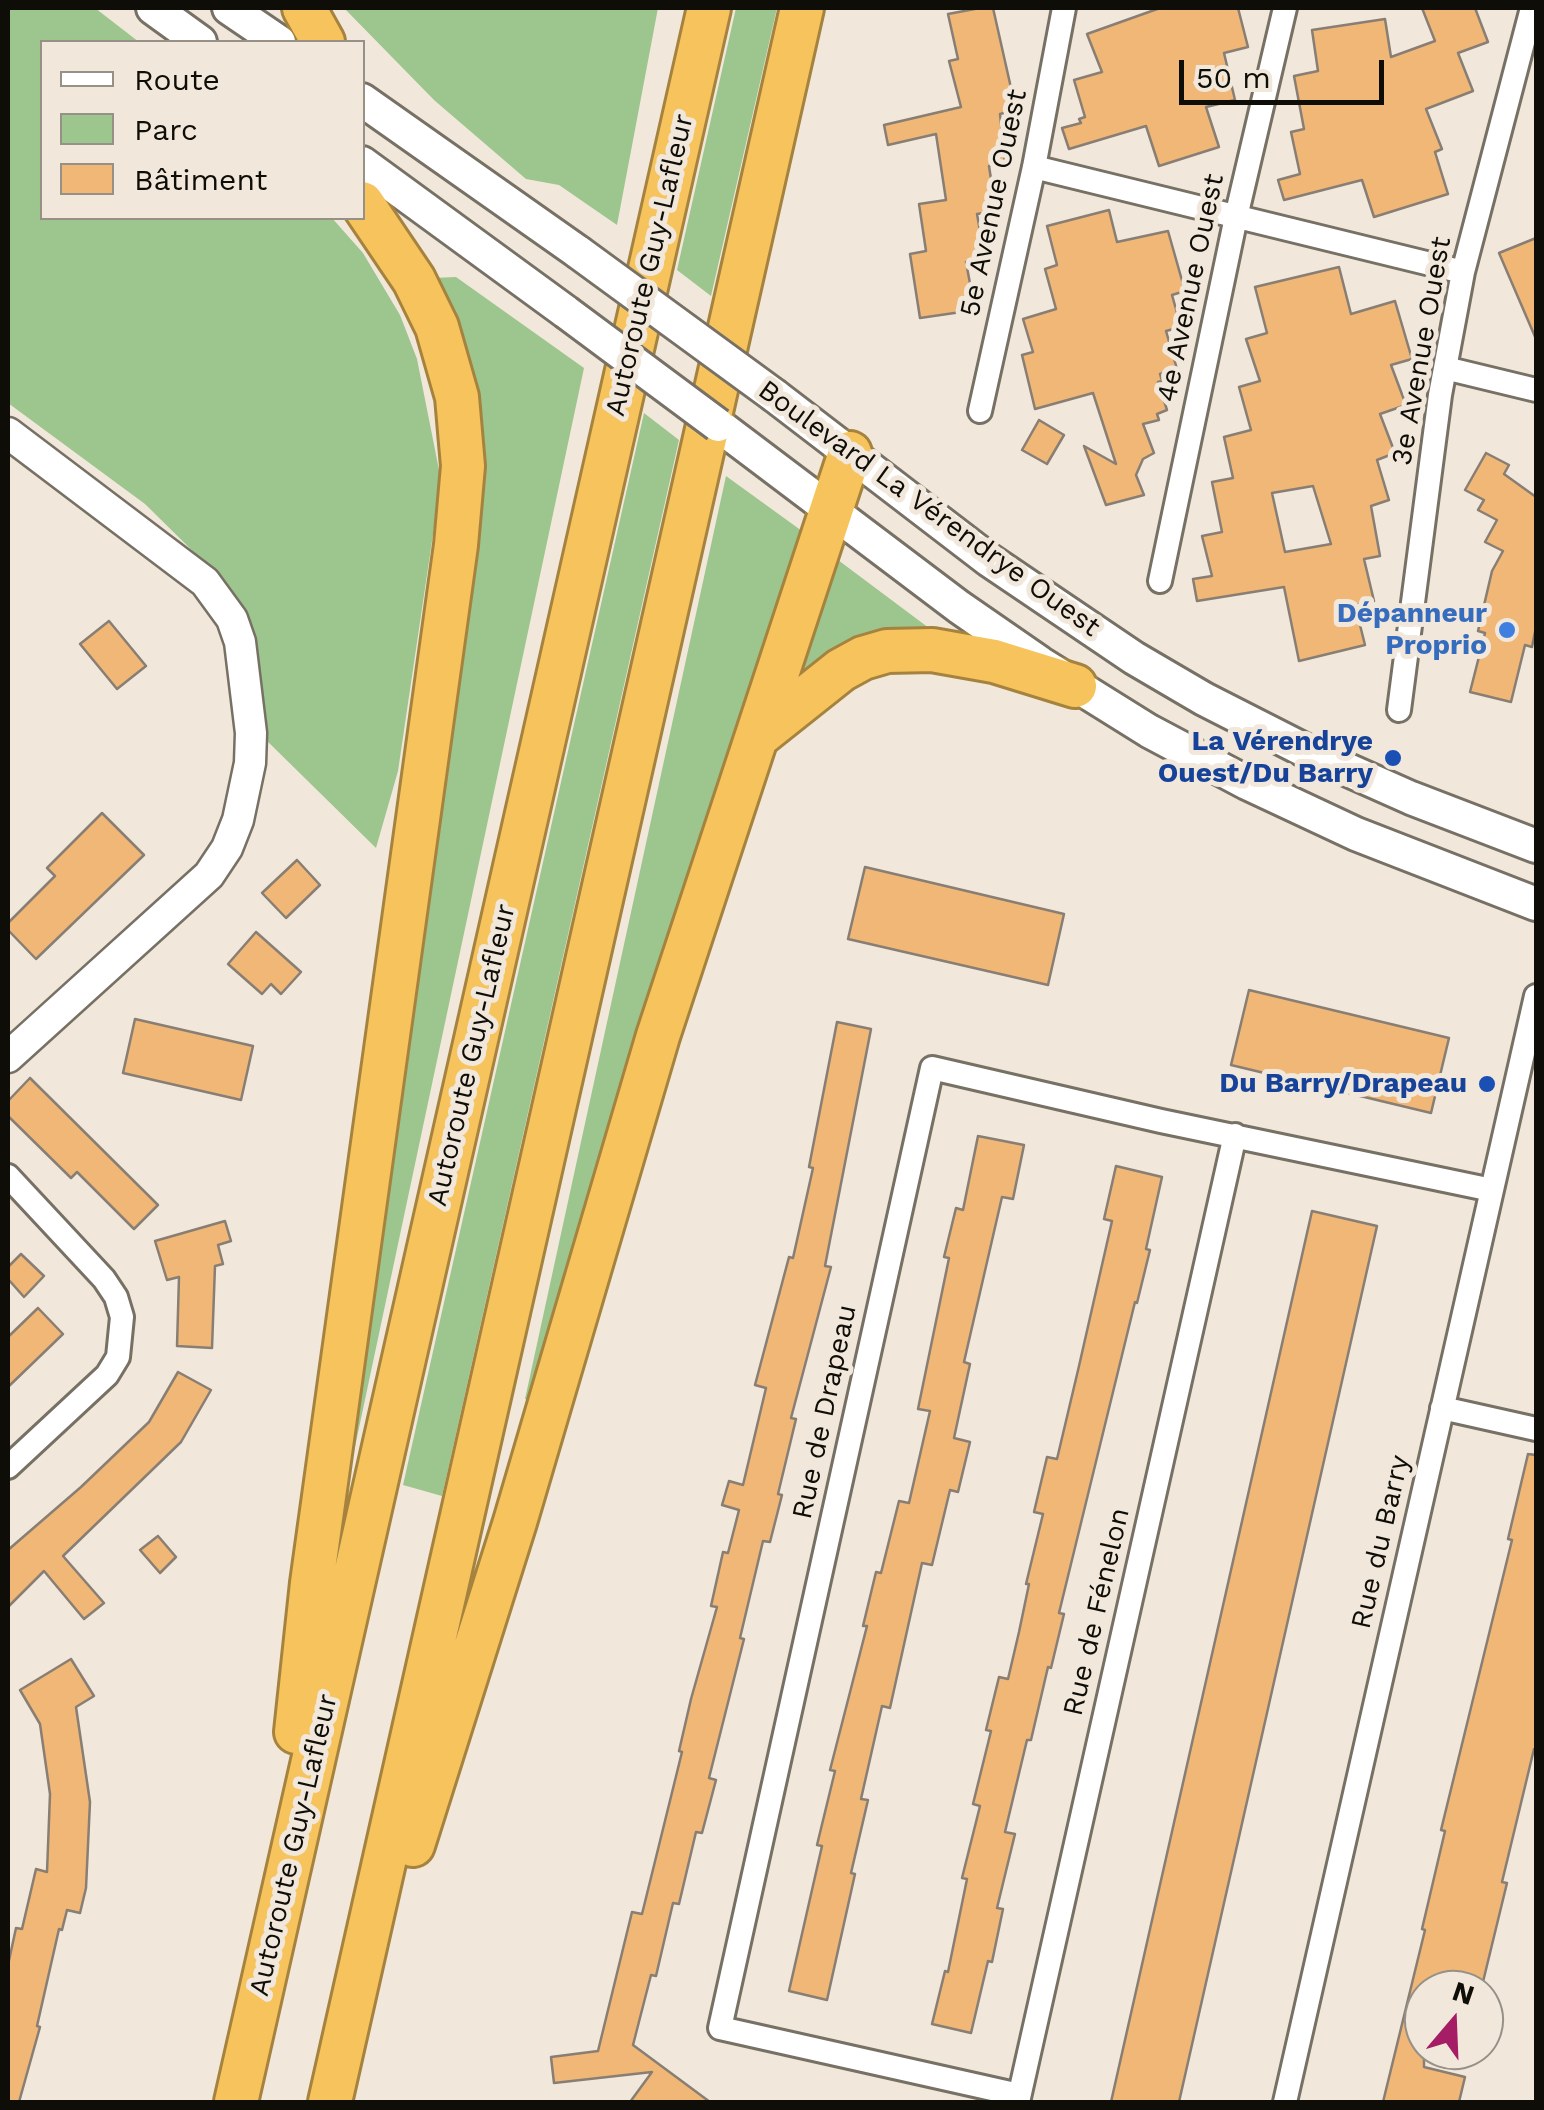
<!DOCTYPE html>
<meta charset="utf-8">
<style>
body{margin:0}
#map{position:relative;width:1544px;height:2110px;overflow:hidden;background:#f1e8db;font-family:"Work Sans",sans-serif}
canvas{display:block}
.frame{position:absolute;inset:0;border:10px solid #0f0d08;pointer-events:none}
.legend{position:absolute;left:40px;top:40px;width:325px;height:180px;box-sizing:border-box;background:#f1e8db;border:2px solid #979087;margin:0;padding:12px 18px;list-style:none;font-size:30px;color:#0f0d08}
.legend li{display:flex;align-items:center;gap:20px;height:50px}
.legend b{width:50px;border:2px solid #979087}
.north{position:absolute;left:1404px;top:1970px;width:100px;height:100px;box-sizing:border-box;background:#f1e8db;border:2px solid #979087;border-radius:50%;rotate:19deg;font-size:28px;font-weight:700;line-height:40px;text-align:center;color:#0f0d08}
.north::after{content:'';display:block;margin:auto;width:35px;height:45px;background:#a51d65;clip-path:polygon(50% 0,100% 100%,50% 72%,0 100%)}
.scale{position:absolute;left:1179px;top:60px;width:205px;height:45px;box-sizing:border-box;border:5px solid #0f0d08;border-top:0;padding-left:12px;font-size:30px;line-height:35px;white-space:nowrap;color:#0f0d08;-webkit-text-stroke:8px #f1e8db;paint-order:stroke}
</style>
<div id="map">
<canvas width="1544" height="2110"></canvas>
<div class="frame"></div>
<ul class="legend">
<li><b style="height:12px;background:#fff"></b>Route</li>
<li><b style="height:28px;background:#9dc58e"></b>Parc</li>
<li><b style="height:28px;background:#f0b777"></b>Bâtiment</li>
</ul>
<div class="north">N</div>
<div class="scale">50 m</div>
</div>
<script>
const context = document.querySelector('canvas').getContext('2d');
context.lineJoin = 'round';
function paint(path, color) { context.fillStyle = color; context.fill(path, 'evenodd'); }
const poly = rows => new Path2D(rows.map(r => 'M' + r).join(''));
function trace(path, color, width, dash) { context.strokeStyle = color; context.lineWidth = width; context.lineCap = dash ? 'butt' : 'round'; context.setLineDash(dash || []); context.stroke(path); }
function drawText(font, color, halo, rows, align = 'center') {
  context.font = font + ' "Work Sans",sans-serif'; context.lineWidth = 10; context.setLineDash([]); context.textBaseline = 'middle'; context.strokeStyle = halo; context.fillStyle = color; for (const [text, x, y, turn = 0] of rows) {
    context.save(); context.translate(x, y); context.rotate((+turn || 0) * Math.PI / 180); context.textAlign = isNaN(turn) ? turn : align; if (halo) context.strokeText(text, 0, 0); context.fillText(text, 0, 0); context.restore();
  }
}
paint(poly([
 [8,8,95,8,139,42,42,42,42,218,332,218,363,253,400,315,417,359,441,480,398,771,376,848,263,737,216,574,145,504,8,403],
 [344,8,658,8,617,225,559,185,526,179,434,100],
 [736,8,777,8,711,296,677,270],
 [456,277,584,368,349,1475,340,1474,477,490,432,278],
 [644,413,679,440,442,1496,403,1485],
 [726,476,802,531,537,1402,525,1399],
 [834,557,945,640,797,678]
]), '#9dc58e');
const building = poly([
 [980,8,993,8,1016,110,1000,114,1005,164,989,166,996,211,977,214,985,259,966,262,975,310,920,318,910,254,926,251,919,204,946,200,936,134,888,145,884,125,961,107,949,61,958,59,948,14,980,8],
 [1160,8,1238,8,1248,47,1224,53,1235,100,1206,107,1219,147,1159,166,1146,126,1069,149,1062,128,1081,123,1079,119,1085,117,1074,80,1102,72,1087,34,1160,8],
 [1422,8,1475,8,1488,42,1458,53,1473,91,1426,109,1442,149,1435,152,1448,194,1374,217,1362,180,1284,200,1278,180,1300,174,1291,132,1304,129,1294,76,1318,71,1312,30,1385,19,1391,57,1435,41,1422,8],
 [1109,210,1117,242,1168,231,1185,291,1172,295,1181,327,1166,331,1177,369,1160,374,1162,381,1158,382,1167,410,1157,414,1159,420,1143,424,1154,453,1143,459,1136,475,1144,495,1106,505,1084,446,1116,464,1093,393,1035,409,1022,355,1033,352,1023,319,1056,309,1045,269,1057,265,1047,226,1109,210],
 [1536,238,1536,339,1499,253,1536,238],
 [1339,267,1351,314,1395,301,1412,359,1391,365,1406,405,1380,414,1395,453,1377,460,1389,500,1371,506,1380,556,1364,559,1374,601,1355,605,1365,645,1299,661,1284,587,1197,601,1193,579,1212,576,1202,536,1222,532,1212,482,1233,478,1224,437,1251,430,1239,387,1260,381,1246,339,1267,333,1255,287,1339,267],
 [1313,486,1331,544,1285,552,1272,493,1313,486],
 [1039,420,1064,435,1047,464,1022,450,1039,420],
 [1486,453,1509,465,1504,474,1536,497,1536,627,1532,647,1525,645,1511,702,1470,692,1485,633,1478,631,1492,571,1503,551,1485,542,1497,520,1478,510,1484,500,1465,490,1486,453],
 [109,621,146,666,117,689,80,644,109,621],
 [102,813,144,855,36,959,8,930,8,923,55,876,47,868,102,813],
 [297,860,320,885,286,918,262,893,297,860],
 [865,867,1064,914,1048,985,848,939,865,867],
 [256,932,301,972,281,994,271,984,262,994,228,964,256,932],
 [1249,990,1449,1038,1431,1113,1231,1065,1249,990],
 [135,1019,253,1046,241,1100,123,1073,135,1019],
 [837,1022,871,1029,825,1266,831,1267,791,1418,796,1419,778,1494,782,1495,770,1542,763,1541,740,1638,744,1639,709,1778,716,1780,702,1833,696,1832,679,1904,673,1903,656,1976,651,1975,633,2045,710,2102,630,2102,652,2072,554,2083,551,2057,598,2051,632,1912,642,1914,682,1752,679,1751,691,1699,717,1607,711,1606,723,1552,728,1553,739,1510,722,1505,729,1481,743,1485,766,1388,755,1385,789,1257,793,1258,813,1168,809,1167,837,1022],
 [30,1078,158,1205,134,1229,77,1172,71,1178,8,1116,8,1101,30,1078],
 [978,1136,1024,1145,1013,1199,1002,1197,964,1362,970,1364,954,1438,970,1442,958,1492,950,1490,932,1565,922,1563,890,1708,882,1706,861,1799,868,1800,851,1873,855,1874,827,2000,789,1991,822,1846,817,1845,835,1771,830,1770,867,1626,863,1626,876,1572,881,1573,899,1501,909,1503,930,1411,918,1409,949,1258,944,1257,956,1208,963,1210,978,1136],
 [1116,1166,1162,1177,1146,1249,1150,1250,1137,1303,1135,1302,1059,1613,1064,1614,1051,1668,1048,1667,1031,1740,1027,1740,1005,1832,1015,1834,997,1908,1003,1909,992,1962,988,1961,971,2033,932,2024,945,1971,948,1972,967,1879,962,1878,980,1806,973,1804,991,1731,986,1730,999,1677,1008,1679,1019,1632,1029,1584,1026,1584,1043,1514,1034,1512,1047,1457,1057,1459,1079,1366,1112,1221,1104,1219,1116,1166],
 [1312,1211,1377,1226,1260,1744,1179,2102,1111,2102,1312,1211],
 [225,1221,231,1241,218,1245,223,1264,215,1266,212,1348,177,1346,179,1277,167,1280,155,1241,225,1221],
 [21,1254,44,1276,24,1297,8,1279,8,1267,21,1254],
 [38,1308,63,1334,8,1387,8,1337,38,1308],
 [178,1372,211,1390,181,1442,63,1556,104,1603,84,1619,44,1571,8,1607,8,1550,81,1487,149,1422,178,1372],
 [1528,1454,1536,1455,1536,1750,1534,1749,1502,1882,1507,1883,1481,1990,1424,1990,1424,2067,1465,2077,1459,2102,1383,2102,1425,1930,1422,1929,1445,1831,1441,1830,1512,1540,1508,1539,1528,1454],
 [158,1536,176,1557,160,1573,140,1550,158,1536],
 [71,1659,94,1696,76,1707,90,1802,86,1888,80,1913,67,1910,62,1930,59,1929,37,2026,40,2027,19,2102,8,2102,8,1965,16,1928,22,1929,36,1869,47,1872,50,1794,40,1724,20,1690,71,1659]
]);
paint(building, '#f0b777');
trace(building, '#887e73', 2.5);
const minor = poly([
 [1034,167,1463,272],
 [1445,368,1536,390],
 [980,411,1034,167,1064,8],
 [1160,581,1236,217,1285,8],
 [1399,710,1440,395,1463,272,1532,8],
 [8,1176,104,1279,116,1297,122,1317,118,1357,107,1375,8,1467],
 [1442,1408,1536,1429],
 [1019,2095,720,2028,932,1068,1161,1121,1492,1190],
 [1018,2102,1235,1135],
 [1285,2102,1536,996]
]);
const tertiary = poly([
 [8,433,205,582,232,619,240,642,251,733,250,763,238,820,227,848,209,875,8,1057]
]);
const secondary = poly([
 [153,8,200,42],
 [229,8,279,42],
 [362,100,578,252],
 [362,163,566,312],
 [775,396,989,560,1134,658,1204,699,1312,754,1411,798,1536,846],
 [718,425,959,607,1040,663,1149,731,1247,783,1356,834,1536,904]
]);
const motorway = poly([
 [304,8,323,42],
 [758,736,841,670,863,658,887,651,932,650,994,661,1075,686],
 [296,1732,312,1583,456,545,463,466,457,397,437,327,414,280,362,203],
 [413,1845,515,1522,658,1036,850,453],
 [236,2102,709,8],
 [330,2102,802,8]
]);
trace(minor, '#777064', 28);
trace(tertiary, '#777064', 35);
trace(secondary, '#777064', 38);
trace(motorway, '#a5833f', 48);
trace(minor, '#fff', 22);
trace(tertiary, '#fff', 30);
trace(secondary, '#fff', 32);
trace(motorway, '#f6c35d', 42);
const secondaryBridge = poly([
 [578,252,775,396],
 [566,312,718,425]
]);
trace(secondaryBridge, '#777064', 38, []);
trace(secondaryBridge, '#fff', 32);
for (const [x, y, r, color] of [
 [1507,630,10,"#3f7fe0"],
 [1393,758,10,"#1a4fb4"],
 [1487,1084,10,"#1a4fb4"]
]) { const dot = new Path2D(); dot.arc(x, y, r, 0, 2 * Math.PI); context.fillStyle = color; context.fill(dot); trace(dot, '#f1e8db', 4); }
drawText('28px', '#0f0d08', '#f1e8db', [
 ["5e Avenue Ouest",994,203,-78],
 ["Autoroute Guy-Lafleur",650,265,-77],
 ["4e Avenue Ouest",1191,288,-78],
 ["3e Avenue Ouest",1422,351,-80],
 ["Boulevard La Vérendrye Ouest",929,509,36],
 ["Autoroute Guy-Lafleur",472,1055,-77],
 ["Rue de Drapeau",825,1412,-78],
 ["Rue du Barry",1381,1542,-77],
 ["Rue de Fénelon",1097,1612,-77],
 ["Autoroute Guy-Lafleur",294,1845,-77]
]);
drawText('bold 28px', '#366cbe', '#f1e8db', [
 ["Dépanneur",1487,614],
 ["Proprio",1487,646]
], 'right');
drawText('bold 28px', '#164399', '#f1e8db', [
 ["La Vérendrye",1373,742],
 ["Ouest/Du Barry",1373,774],
 ["Du Barry/Drapeau",1467,1084]
], 'right');
</script>
